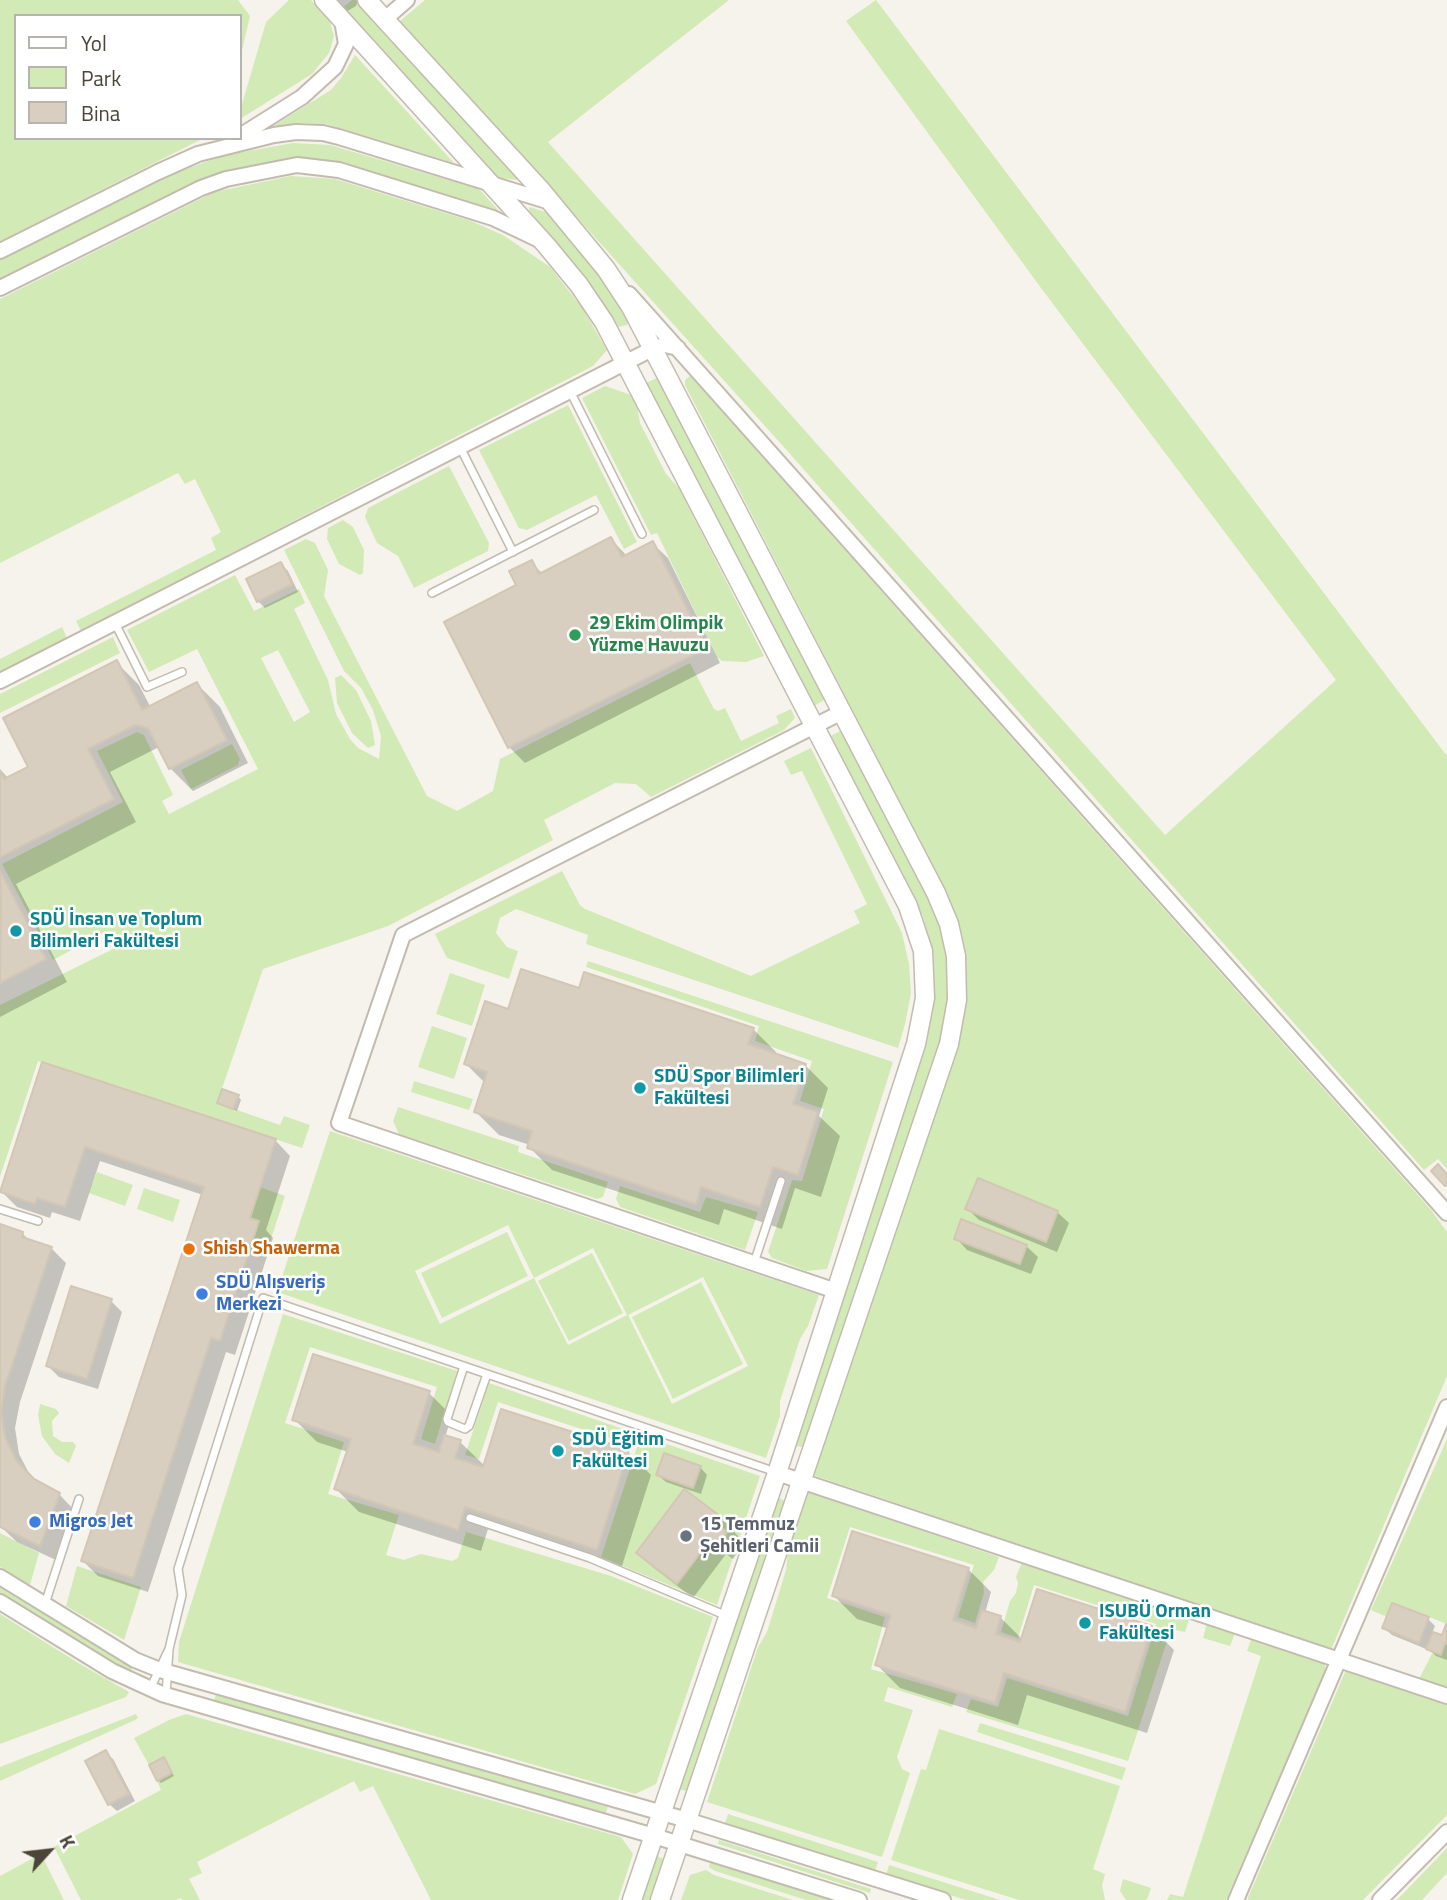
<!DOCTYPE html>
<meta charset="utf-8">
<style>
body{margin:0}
#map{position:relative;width:1447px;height:1900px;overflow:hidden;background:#f6f3ec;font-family:"Titillium Web",sans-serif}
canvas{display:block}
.legend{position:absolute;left:14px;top:14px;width:228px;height:126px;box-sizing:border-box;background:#fff;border:2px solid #b7b4b0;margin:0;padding:9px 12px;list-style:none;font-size:21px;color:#4b4439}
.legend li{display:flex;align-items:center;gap:14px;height:35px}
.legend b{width:35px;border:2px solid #b7b4b0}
.north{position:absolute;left:14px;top:1816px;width:70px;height:70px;-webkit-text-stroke:5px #fff;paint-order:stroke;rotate:63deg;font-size:19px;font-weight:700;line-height:28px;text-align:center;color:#4b4439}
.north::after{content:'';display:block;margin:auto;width:24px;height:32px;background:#4b4439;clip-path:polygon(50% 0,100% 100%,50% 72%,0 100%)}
</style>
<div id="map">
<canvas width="1447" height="1900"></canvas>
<ul class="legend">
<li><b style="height:9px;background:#fff"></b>Yol</li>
<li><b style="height:19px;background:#d2eab5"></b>Park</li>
<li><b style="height:19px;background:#d8cfc1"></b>Bina</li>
</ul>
<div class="north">K</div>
</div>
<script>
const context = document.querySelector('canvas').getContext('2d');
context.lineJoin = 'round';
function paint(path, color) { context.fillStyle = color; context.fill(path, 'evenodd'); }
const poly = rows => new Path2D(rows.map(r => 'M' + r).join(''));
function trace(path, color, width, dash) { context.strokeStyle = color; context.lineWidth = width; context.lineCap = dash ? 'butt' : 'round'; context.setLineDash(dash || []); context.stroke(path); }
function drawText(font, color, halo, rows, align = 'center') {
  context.font = font + ' "Titillium Web",sans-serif'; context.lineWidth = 5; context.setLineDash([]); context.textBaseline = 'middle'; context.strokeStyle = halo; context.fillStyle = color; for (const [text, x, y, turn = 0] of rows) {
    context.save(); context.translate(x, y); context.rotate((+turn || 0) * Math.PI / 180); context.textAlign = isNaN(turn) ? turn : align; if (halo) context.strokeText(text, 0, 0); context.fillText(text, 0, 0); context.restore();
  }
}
paint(poly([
 [0,0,238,0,250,16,240,59,240,16,16,16,16,138,204,138,0,241],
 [289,0,311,0,325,15,330,22,334,36,329,53,312,74,240,119,240,111,266,22],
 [352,0,356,0,518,178,517,180,499,178,343,7],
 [425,0,729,0,548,142,1165,835,1336,680,1041,288,846,21,876,0,1447,756,1447,1169,1438,1159,1424,1170,783,446,400,21],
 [355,55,454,163,327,124,301,123,273,126,331,90,341,78],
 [293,143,330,145,479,189,499,211,336,161,299,157,221,174,200,181,0,280,0,260,180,171,226,155],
 [291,176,335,179,471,221,503,235,550,267,583,309,607,350,593,366,81,631,76,621,216,550,211,538,221,532,195,479,185,484,178,473,0,563,0,299,214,192],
 [529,207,546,212,550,216,593,267,628,321,627,325,618,327,581,273,529,211],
 [690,376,1432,1211,1447,1232,1447,1376,1331,1650,813,1475,953,1058,964,1015,966,971,959,929,944,888,685,385,685,380],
 [659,377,826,699,814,706,646,383],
 [605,386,631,395,637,405,640,423,666,474,679,488,764,656,746,662,722,661,717,657,657,533,651,535,582,398],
 [568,405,637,542,624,549,596,495,527,530,519,528,479,450],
 [449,466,489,543,488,551,414,588,398,556,377,543,365,517,368,508],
 [343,520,353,527,364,550,363,573,360,575,339,564,327,539,328,528],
 [306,539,315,543,328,570,324,596,427,796,457,811,493,791,500,759,690,663,714,709,718,711,725,708,741,741,779,723,776,716,791,709,795,718,784,730,651,797,636,784,615,783,544,820,553,840,388,926,263,969,217,1103,280,1125,284,1116,310,1125,302,1148,38,1061,0,1177,0,1005,113,949,105,932,53,960,2,864,123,802,97,751,137,732,144,735,173,795,162,801,169,814,258,769,197,649,149,672,127,630,235,575,254,611,299,589,305,603,294,609,328,680,336,714,350,739,358,748,379,759,381,736,373,710,361,688,344,671,284,550],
 [278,650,310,712,294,722,261,658],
 [62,627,67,638,0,672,0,659],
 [113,637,120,653,0,713,0,694],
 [341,675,356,690,371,721,375,745,368,748,352,733,337,703,335,678],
 [840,731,845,734,935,910,946,953,948,994,943,1034,938,1053,806,1446,801,1447,793,1445,926,1047,934,1003,934,958,923,916,831,736],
 [232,744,240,759,238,765,191,789,181,770],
 [811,748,902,933,909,964,911,993,905,1024,898,1048,586,944,588,935,516,909,500,918,496,933,507,947,518,951,509,979,447,958,435,934,562,871,580,905,585,909,751,976,860,923,854,911,867,904,802,771,791,775,784,761],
 [588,961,893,1062,827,1269,806,1271,772,1258,768,1252,792,1180,802,1181,824,1109,800,1101,812,1061,755,1041,759,1026,586,967],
 [450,973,485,985,472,1026,436,1014],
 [432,1026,467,1038,454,1079,418,1067],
 [414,1081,473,1099,469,1110,411,1092],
 [398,1107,519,1146,518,1152,608,1182,603,1197,597,1199,399,1134,393,1121],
 [330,1131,819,1295,808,1326,800,1339,780,1401,780,1416,766,1458,277,1292],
 [508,1225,534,1278,440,1324,415,1271],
 [593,1248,627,1315,568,1345,534,1278],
 [703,1277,748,1366,672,1404,628,1315],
 [97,1172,133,1185,125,1206,89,1193],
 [620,1186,700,1212,706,1197,758,1212,745,1250,620,1207,616,1199],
 [260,1187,285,1196,266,1254,250,1250,259,1221,250,1218],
 [144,1188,180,1200,173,1222,137,1209],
 [507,1232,528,1276,442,1318,421,1273],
 [592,1253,623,1313,569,1341,538,1281],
 [701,1282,743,1364,673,1399,632,1317],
 [283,1314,457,1371,435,1444,421,1439,437,1387,310,1347,285,1423,344,1442,328,1494,399,1515,386,1555,404,1560,421,1554,452,1561,458,1558,466,1532,611,1576,713,1617,656,1784,635,1794,178,1662,179,1642],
 [489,1383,760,1476,717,1605,601,1557,637,1447,498,1402,479,1459,465,1455],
 [664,1454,701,1466,693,1488,657,1475],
 [40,1404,56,1409,59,1413,52,1421,53,1436,62,1442,73,1442,76,1446,69,1463,55,1454,42,1436,38,1415],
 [1447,1439,1447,1624,1393,1603,1387,1617,1371,1610],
 [808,1492,999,1557,994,1570,983,1582,984,1593,975,1623,958,1617,974,1565,850,1527,827,1598,885,1617,871,1669,957,1694,952,1707,888,1687,884,1701,913,1710,897,1757,902,1769,910,1773,882,1857,707,1802,758,1647,767,1632,786,1570,788,1550],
 [778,1498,786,1501,691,1792,678,1789,774,1500],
 [0,1533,39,1553,30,1585,0,1567],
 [1022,1562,1190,1617,1185,1632,1171,1629,1128,1761,966,1712,971,1699,998,1707,1007,1678,1128,1716,1156,1624,1034,1585,1018,1638,1001,1632,1010,1601,1016,1593,1018,1583,1016,1577],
 [77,1566,141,1587,124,1640,66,1606],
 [0,1587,132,1668,130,1672,0,1593],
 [0,1614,80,1664,129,1692,126,1697,0,1744],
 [1207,1623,1235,1633,1230,1646,1203,1638],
 [1252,1637,1323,1661,1326,1669,1226,1900,1167,1900,1170,1894,1183,1897,1261,1656,1247,1651],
 [1445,1643,1447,1644,1447,1689,1419,1679,1433,1652],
 [1346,1670,1447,1704,1447,1815,1363,1900,1247,1900],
 [216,1695,608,1807,606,1813,214,1700],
 [136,1714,138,1718,135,1720,0,1781,0,1767],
 [186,1714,621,1837,633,1854,618,1900,431,1900,373,1786,360,1792,354,1781,197,1862,202,1873,189,1879,200,1900,182,1900,181,1898,176,1900,81,1900,54,1847,161,1790,157,1781,172,1773,164,1757,149,1765,134,1738,169,1720],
 [980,1723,1126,1768,1122,1780,977,1732],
 [939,1729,1120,1786,1093,1869,1105,1874,1102,1885,1105,1900,1019,1900,891,1860,921,1769,926,1770],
 [728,1814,878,1862,875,1871,725,1823],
 [719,1840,871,1889,870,1893,718,1844],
 [1447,1848,1447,1873,1422,1900,1397,1900],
 [41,1854,64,1900,0,1900,0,1876],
 [657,1856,667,1860,653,1900,639,1900,654,1859],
 [711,1858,844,1900,806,1900,715,1871,709,1867],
 [889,1865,1000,1900,966,1900,886,1875],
 [706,1870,714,1875,793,1900,681,1900,690,1875],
 [1123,1879,1151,1888,1148,1897,1146,1900,1126,1900,1120,1891]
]), '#d2eab5');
paint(poly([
 [315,0,358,0,356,6,344,13,320,5],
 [611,539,627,556,652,543,668,558,720,663,525,763,509,747,446,623,519,586,531,562,543,574],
 [281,564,288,571,298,592,265,608,258,601],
 [116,662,139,685,151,708,197,684,220,707,248,763,193,791,170,768,159,747,110,772,136,822,16,884,67,982,0,1017,0,908,3,901,0,896,0,769,9,779,31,767],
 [580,990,753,1029,776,1052,775,1055,805,1065,828,1088,819,1116,840,1136,821,1197,795,1188,782,1229,724,1209,719,1225,552,1170,529,1147,530,1145,499,1135,476,1112,485,1083,466,1064,509,1011],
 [43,1064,275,1140,290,1156,266,1230,273,1238,235,1355,226,1352,148,1592,98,1576,83,1561,203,1195,100,1161,80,1221,52,1212,50,1218,17,1207,2,1192],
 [238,1096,241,1100,237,1111,219,1103],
 [968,1209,1057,1212,1069,1223,1057,1252,979,1220],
 [0,1226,23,1234,30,1241,51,1248,66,1263,20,1402,15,1428,19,1454,31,1477,36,1482,59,1494,74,1510,56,1560,17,1542,0,1526],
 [956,1238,1026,1246,1038,1257,1031,1274,967,1250],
 [111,1301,122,1312,98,1389,59,1377,48,1366],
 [429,1393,452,1416,445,1437,460,1442,485,1466,628,1452,651,1475,620,1572,488,1529,481,1551,359,1512,336,1489,348,1452,317,1442,294,1419],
 [700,1467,707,1475,701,1494,666,1482,658,1475],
 [723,1520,738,1536,734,1541,741,1548,733,1559,726,1554,693,1598,654,1568,638,1553],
 [968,1569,991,1592,985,1613,1001,1618,1023,1640,1151,1627,1174,1650,1147,1733,1027,1695,1018,1725,900,1688,877,1665,889,1629,857,1619,834,1596],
 [1428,1619,1435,1626,1432,1633,1443,1638,1447,1627,1447,1660,1436,1656,1427,1647,1426,1649,1392,1635,1384,1628],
 [105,1752,113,1759,135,1801,117,1811,109,1804],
 [164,1759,174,1776,161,1783,158,1780]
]), '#0003');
const building = poly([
 [611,537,622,557,653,541,707,648,508,748,444,622,516,585,509,571,532,560,539,574,611,537],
 [281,562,292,584,257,602,246,579,281,562],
 [117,660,142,710,197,682,227,740,169,769,148,728,135,725,88,749,114,799,0,857,0,771,4,779,28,767,3,718,117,660],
 [0,871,46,959,0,983,1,901,0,871],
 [521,969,579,988,584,972,754,1028,748,1044,806,1064,793,1104,818,1112,798,1175,773,1167,760,1207,701,1187,696,1204,527,1148,532,1131,474,1112,487,1072,464,1064,485,1001,508,1009,521,969],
 [42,1062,276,1139,250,1218,259,1221,220,1341,211,1338,133,1578,81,1561,204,1187,85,1147,65,1207,37,1198,35,1204,0,1192,42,1062],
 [222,1089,239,1095,233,1109,217,1103,222,1089],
 [1438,1164,1447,1174,1447,1184,1445,1186,1431,1171,1438,1164],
 [978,1178,1058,1211,1046,1242,965,1209,978,1178],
 [961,1219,1027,1245,1020,1264,954,1239,961,1219],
 [0,1224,23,1232,22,1237,52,1247,5,1386,1,1411,5,1437,16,1460,34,1479,60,1493,40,1546,0,1527,0,1224],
 [71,1286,112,1299,87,1379,46,1366,71,1286],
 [313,1354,430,1391,413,1444,439,1452,444,1435,461,1440,455,1458,483,1467,501,1409,629,1450,597,1550,465,1507,458,1530,334,1489,351,1439,292,1420,313,1354],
 [664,1453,701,1466,693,1488,656,1475,664,1453],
 [684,1489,724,1519,719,1526,727,1532,717,1546,710,1540,677,1584,636,1553,684,1489],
 [852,1531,969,1568,953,1620,976,1628,982,1610,1001,1616,996,1634,1020,1642,1037,1589,1152,1626,1125,1712,1004,1673,995,1703,875,1665,891,1615,832,1596,852,1531],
 [1392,1603,1429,1617,1419,1643,1382,1628,1392,1603],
 [1446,1624,1447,1644,1445,1643,1441,1655,1426,1649,1433,1632,1442,1635,1446,1624],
 [106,1750,129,1794,108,1805,85,1761,106,1750],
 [164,1757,172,1773,157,1781,149,1765,164,1757]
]);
paint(building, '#d8cfc1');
trace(building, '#d3c7b4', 2);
const service = poly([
 [570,391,642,534],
 [460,447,513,552],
 [432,593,594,510],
 [115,623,147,687,182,672],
 [0,1209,38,1221],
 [754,1263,781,1181],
 [464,1366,447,1419,448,1422,465,1429,469,1426,487,1374],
 [470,1518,590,1558,727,1616],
 [45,1604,79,1499],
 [169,1649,182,1595,178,1569,263,1298,776,1472],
 [150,1689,169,1649,166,1695]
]);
const minor = poly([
 [385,19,407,0],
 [240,136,302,97,335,67,346,44,342,20],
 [0,251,158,172,198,154,274,135,296,132,323,133,339,137,550,202],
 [0,288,201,188,226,179,297,165,339,170,493,218,537,239],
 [629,294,1447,1213],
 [0,681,654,348,665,345,678,348],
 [836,1291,339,1123,403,935,842,712],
 [777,1473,1447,1696],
 [0,1577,135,1660,160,1670,687,1820,943,1900],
 [0,1602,112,1671,162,1694,654,1836,859,1900],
 [1236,1900,1447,1407],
 [1380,1900,1447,1832]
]);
const tertiary = poly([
 [324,0,546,245,579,285,604,322,908,906,923,951,925,998,916,1044,777,1473,632,1900],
 [367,0,540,189,606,269,631,307,936,893,949,924,956,956,957,1000,949,1044,660,1900]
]);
trace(service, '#c2bbae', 10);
trace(minor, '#c2bbae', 18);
trace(tertiary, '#c2bbae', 21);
trace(service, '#fff', 7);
trace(minor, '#fff', 14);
trace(tertiary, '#fff', 18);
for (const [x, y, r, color] of [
 [575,635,7,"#2e9e5b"],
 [16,931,7,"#0f9aa8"],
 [640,1088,7,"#0f9aa8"],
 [189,1249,7,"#e8710a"],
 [202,1294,7,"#3f7fe0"],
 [558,1451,7,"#0f9aa8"],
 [35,1522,7,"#3f7fe0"],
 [686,1536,7,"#6b7280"],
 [1085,1623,7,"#0f9aa8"]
]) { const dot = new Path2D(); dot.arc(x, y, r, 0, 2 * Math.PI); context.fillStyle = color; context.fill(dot); trace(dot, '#fff', 2.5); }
drawText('bold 19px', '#27864d', '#fff', [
 ["29 Ekim Olimpik",589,624],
 ["Yüzme Havuzu",589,646]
], 'left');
drawText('bold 19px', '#0d838f', '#fff', [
 ["SDÜ İnsan ve Toplum",30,920],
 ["Bilimleri Fakültesi",30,942],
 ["SDÜ Spor Bilimleri",654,1077],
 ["Fakültesi",654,1099],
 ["SDÜ Eğitim",572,1440],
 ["Fakültesi",572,1462],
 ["ISUBÜ Orman",1099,1612],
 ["Fakültesi",1099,1634]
], 'left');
drawText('bold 19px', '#c56008', '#fff', [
 ["Shish Shawerma",203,1249]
], 'left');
drawText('bold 19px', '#366cbe', '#fff', [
 ["SDÜ Alışveriş",216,1283],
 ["Merkezi",216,1305],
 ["Migros Jet",49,1522]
], 'left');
drawText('bold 19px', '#5b616d', '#fff', [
 ["15 Temmuz",700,1525],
 ["Şehitleri Camii",700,1547]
], 'left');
</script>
